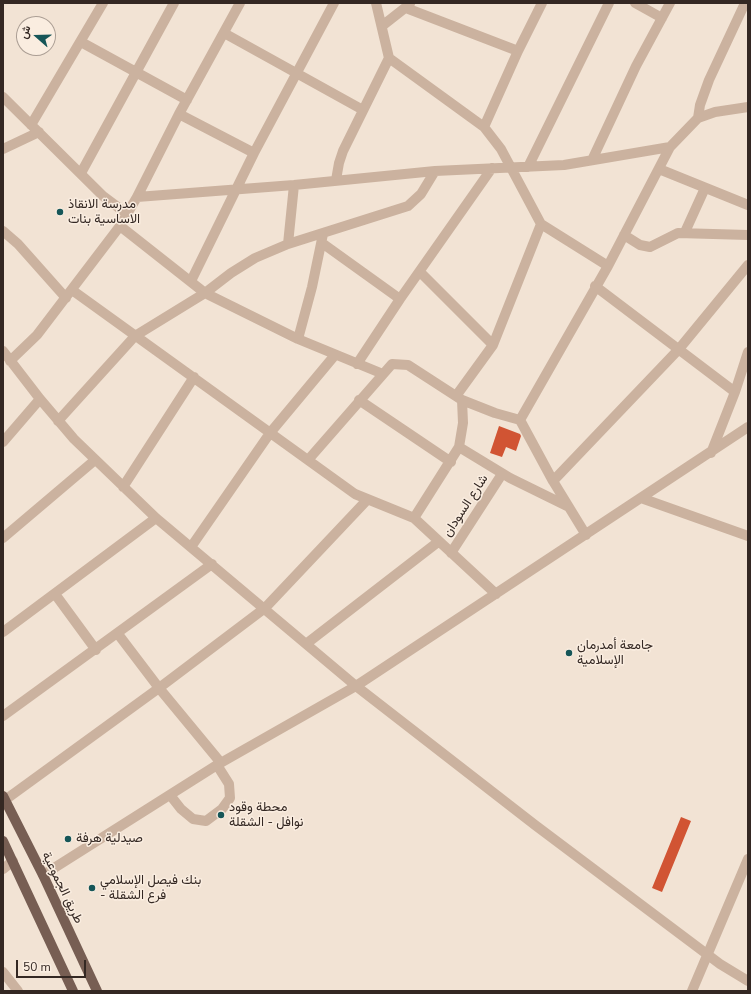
<!DOCTYPE html>
<meta charset="utf-8">
<style>
body{margin:0}
#map{position:relative;width:751px;height:994px;overflow:hidden;background:#f2e3d4;font-family:"Nunito Sans",Vazirmatn,sans-serif}
canvas{display:block}
.frame{position:absolute;inset:0;border:4px solid #342823;pointer-events:none}
.north{position:absolute;left:16px;top:16px;width:40px;height:40px;box-sizing:border-box;background:#faede0;border:1px solid #ab9e94;border-radius:50%;rotate:290deg;font-size:11px;font-weight:700;line-height:16px;text-align:center;color:#342823}
.north::after{content:'';display:block;margin:auto;width:14px;height:18px;background:#165658;clip-path:polygon(50% 0,100% 100%,50% 72%,0 100%)}
.scale{position:absolute;left:16px;top:960px;width:70px;height:18px;box-sizing:border-box;border:2px solid #342823;border-top:0;padding-left:5px;font-size:12px;line-height:14px;white-space:nowrap;color:#342823;-webkit-text-stroke:3px #faede0;paint-order:stroke}
</style>
<div id="map">
<canvas width="751" height="994"></canvas>
<div class="frame"></div>
<div class="north">ش</div>
<div class="scale">50 m</div>
</div>
<script>
const context = document.querySelector('canvas').getContext('2d');
context.lineJoin = 'round';
function paint(path, color) { context.fillStyle = color; context.fill(path, 'evenodd'); }
const poly = rows => new Path2D(rows.map(r => 'M' + r).join(''));
function trace(path, color, width, dash) { context.strokeStyle = color; context.lineWidth = width; context.lineCap = dash ? 'butt' : 'round'; context.setLineDash(dash || []); context.stroke(path); }
function drawText(font, color, halo, rows, align = 'center') {
  context.font = font + ' "Nunito Sans",Vazirmatn,sans-serif'; context.lineWidth = 3; context.setLineDash([]); context.textBaseline = 'middle'; context.strokeStyle = halo; context.fillStyle = color; for (const [text, x, y, turn = 0] of rows) {
    context.save(); context.translate(x, y); context.rotate((+turn || 0) * Math.PI / 180); context.textAlign = isNaN(turn) ? turn : align; if (halo) context.strokeText(text, 0, 0); context.fillText(text, 0, 0); context.restore();
  }
}
paint(poly([
 [499,426,520,434,521,436,516,451,506,447,502,457,490,453],
 [681,817,691,821,662,892,652,888]
]), '#d15433');
trace(poly([
 [376,3,389,58,484,127,501,149,541,224,608,266],
 [635,3,662,18],
 [406,8,518,51],
 [382,26,410,4],
 [224,33,363,110],
 [81,42,187,100],
 [3,97,103,196,127,214],
 [179,114,254,153],
 [698,118,700,105,709,80,745,3],
 [31,125,103,3],
 [484,127,518,51,542,3],
 [3,149,39,132],
 [592,160,636,66,670,3],
 [528,167,609,3],
 [659,169,748,205],
 [81,173,174,3],
 [336,180,339,163,343,151,389,58],
 [137,197,179,114,240,3],
 [120,226,205,293,298,339,383,374],
 [3,231,18,244,66,298],
 [685,232,705,188],
 [624,235,640,245,650,247,678,233,748,235],
 [322,243,400,299],
 [288,244,294,185],
 [420,272,493,345],
 [191,281,254,153,334,3],
 [595,286,735,392],
 [72,290,355,494,414,518,496,594],
 [298,339,312,287,323,234],
 [3,351,40,399,74,439,156,518,356,686,535,825,720,964,748,981],
 [10,361,37,335,120,226,137,197,294,185,435,171,564,165,670,147],
 [357,364,400,299,492,168],
 [456,396,493,345,541,224],
 [359,400,451,462],
 [58,421,135,336,205,293,231,273,255,258,288,244,408,206,421,194,435,171],
 [3,442,40,399],
 [459,447,510,478,569,507],
 [711,453,735,392,748,352],
 [308,460,392,364,408,365,462,400,495,413,520,420],
 [553,481,520,420,608,266,670,147,698,118,715,112,748,107],
 [123,487,194,377],
 [641,498,748,536],
 [414,518,459,447,463,423,462,400],
 [586,535,553,481,679,349,748,265],
 [3,538,95,460],
 [191,547,270,433,335,355],
 [451,553,502,474],
 [55,594,96,650],
 [3,632,156,518],
 [118,634,159,688,221,763],
 [306,644,438,542],
 [3,716,212,564],
 [170,795,181,809,193,819,206,821,222,809,230,798,229,784,217,765],
 [5,800,159,688,265,608,367,500],
 [3,869,13,861],
 [43,875,217,765,356,686,748,427],
 [3,972,18,991],
 [692,991,748,859]
]), '#cbb29f', 10);
trace(poly([
 [3,796,43,875,97,991],
 [3,841,73,991]
]), '#775e53', 10);
for (const [x, y, r, color] of [
 [60,212,4,"#165658"],
 [569,653,4,"#165658"],
 [221,815,4,"#165658"],
 [68,839,4,"#165658"],
 [92,888,4,"#165658"]
]) { const dot = new Path2D(); dot.arc(x, y, r, 0, 2 * Math.PI); context.fillStyle = color; context.fill(dot); trace(dot, '#faede0', 1.5); }
drawText('13px', '#342823', '#faede0', [
 ["مدرسة الانقاذ",68,205],
 ["الاساسية بنات",68,220],
 ["جامعة أمدرمان",577,646],
 ["الإسلامية",577,661],
 ["محطة وقود",229,808],
 ["نوافل - الشقلة",229,823],
 ["صيدلية هرفة",76,839],
 ["بنك فيصل الإسلامي",100,881],
 ["- فرع الشقلة",100,896]
], 'left');
drawText('13px', '#342823', '#faede0', [
 ["شارع السودان",466,506,-57],
 ["طريق الجموعية",62,888,64]
]);
</script>
